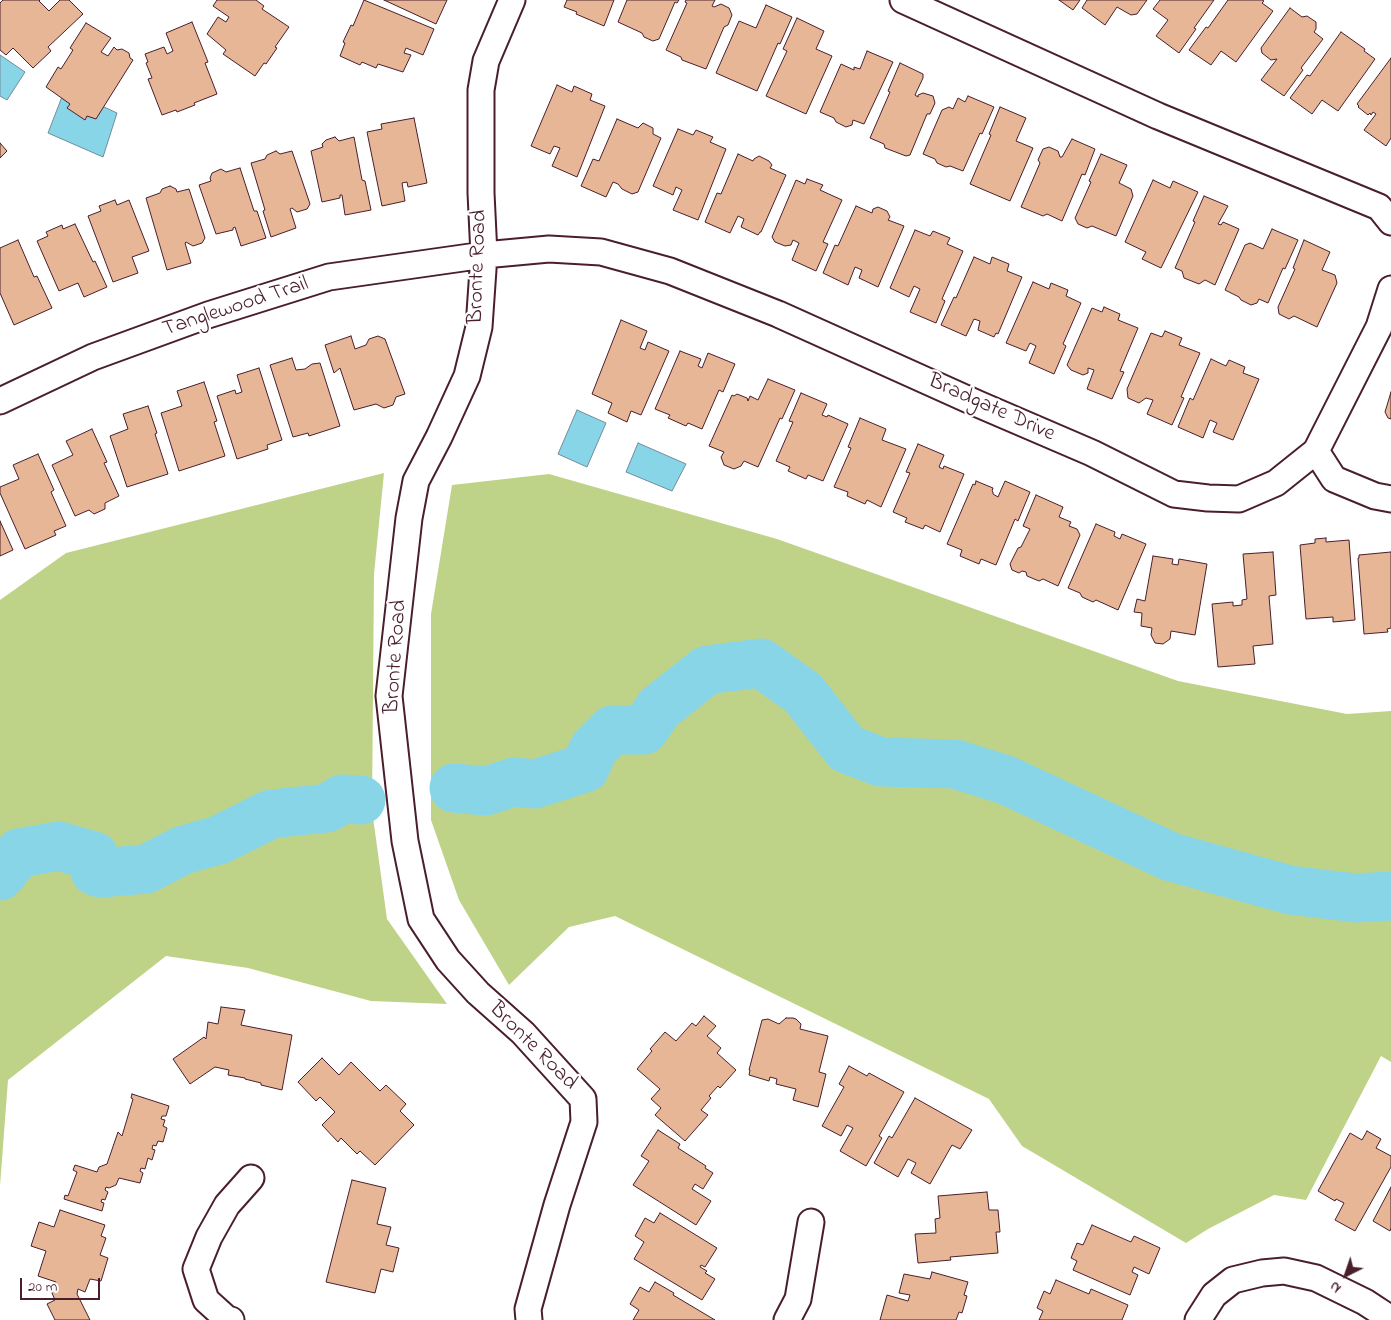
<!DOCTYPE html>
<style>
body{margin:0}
#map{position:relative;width:1391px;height:1320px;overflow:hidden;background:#fff;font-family:"Indie Flower",sans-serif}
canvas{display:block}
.north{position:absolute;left:1321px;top:1250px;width:50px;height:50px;-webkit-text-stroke:4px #fff;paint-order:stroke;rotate:221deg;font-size:14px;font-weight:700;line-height:20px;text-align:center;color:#4a1f2b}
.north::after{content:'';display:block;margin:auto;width:18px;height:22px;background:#4a1f2b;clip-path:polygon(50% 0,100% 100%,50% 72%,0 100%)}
.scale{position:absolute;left:20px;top:1278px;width:80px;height:22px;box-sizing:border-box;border:2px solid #4a1f2b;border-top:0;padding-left:6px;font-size:15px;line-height:18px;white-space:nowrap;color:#4a1f2b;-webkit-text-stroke:4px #fff;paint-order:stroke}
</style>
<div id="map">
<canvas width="1391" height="1320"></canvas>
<div class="north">N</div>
<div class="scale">20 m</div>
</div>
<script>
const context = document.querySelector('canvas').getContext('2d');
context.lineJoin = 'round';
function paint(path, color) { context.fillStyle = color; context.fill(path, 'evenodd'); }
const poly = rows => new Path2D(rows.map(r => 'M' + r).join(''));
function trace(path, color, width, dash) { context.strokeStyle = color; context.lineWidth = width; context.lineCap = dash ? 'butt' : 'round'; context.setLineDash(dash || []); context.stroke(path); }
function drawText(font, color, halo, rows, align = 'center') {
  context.font = font + ' "Indie Flower",sans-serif'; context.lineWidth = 4.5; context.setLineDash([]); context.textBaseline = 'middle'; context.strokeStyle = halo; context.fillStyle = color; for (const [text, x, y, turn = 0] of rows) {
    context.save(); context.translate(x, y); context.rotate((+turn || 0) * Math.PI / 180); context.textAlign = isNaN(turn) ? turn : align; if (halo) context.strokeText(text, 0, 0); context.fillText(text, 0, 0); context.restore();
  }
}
paint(poly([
 [384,473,374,574,372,810,387,919,447,1004,371,1001,248,968,166,956,8,1080,0,1186,0,600,66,553],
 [549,474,777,539,1178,681,1347,714,1391,711,1391,1062,1381,1056,1306,1200,1274,1195,1208,1229,1186,1243,1022,1146,989,1099,615,916,569,927,509,985,459,900,431,820,431,614,452,485]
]), '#bfd388');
const water = poly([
 [0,55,25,72,7,100,0,96,0,55],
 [65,89,117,113,103,157,48,133,65,89],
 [577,410,606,423,587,467,558,454,577,410],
 [638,443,686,464,672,491,626,472,638,443]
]);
paint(water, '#89d5e8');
trace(water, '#708c9c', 1);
trace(poly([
 [454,788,486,791,514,782,535,784,585,768,594,748,612,730,644,730,659,708,707,670,761,663,803,693,847,749,881,762,955,764,1006,780,1171,857,1290,890,1356,898,1391,896],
 [0,876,19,853,59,846,94,856,95,871,100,873,146,869,183,850,219,840,271,814,327,808,342,799,361,800]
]), '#89d5e8', 49);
const building = poly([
 [3,0,40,0,39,1,49,11,60,0,69,0,83,14,48,47,51,51,33,68,13,48,6,55,0,50,0,3,3,0],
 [217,0,256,0,264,6,262,9,289,27,275,47,277,48,266,64,264,63,255,76,223,54,226,50,207,34,218,17,226,22,229,17,213,6,217,0],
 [364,0,434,29,423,55,406,48,404,53,411,55,403,72,378,64,376,68,362,62,360,65,340,56,345,43,343,42,351,25,353,26,364,0],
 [384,0,447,0,436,24,384,0],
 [567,0,614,0,604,26,576,14,577,12,564,7,567,0],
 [627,0,679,0,677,3,675,2,659,39,653,41,644,37,642,33,618,22,627,0],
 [686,0,715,0,712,6,714,7,721,4,729,8,732,15,728,25,724,27,706,69,682,60,681,57,666,50,687,3,685,2,686,0],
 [1059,0,1080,0,1073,10,1059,0],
 [1087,0,1147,0,1137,14,1131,15,1117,7,1105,25,1082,8,1087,0],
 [1160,0,1214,0,1194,28,1196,29,1179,53,1156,36,1168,20,1153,9,1160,0],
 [1228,0,1262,0,1264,1,1262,3,1273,11,1236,62,1221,51,1211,65,1189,50,1206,27,1208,28,1228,0],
 [766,5,792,17,780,44,778,43,757,91,716,73,739,21,756,28,766,5],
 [1290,8,1302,17,1307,16,1316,22,1316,29,1314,32,1323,39,1301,68,1303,70,1284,96,1261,80,1277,59,1271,60,1262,53,1261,48,1290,8],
 [797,18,824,31,816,49,832,56,806,114,766,96,787,51,783,49,797,18],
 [192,22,208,62,205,63,217,94,194,103,195,105,177,112,176,110,162,115,148,79,152,78,146,63,148,62,145,54,164,47,167,54,173,51,166,33,192,22],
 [86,23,111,38,101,52,108,56,114,47,117,50,122,49,129,53,130,58,133,60,96,119,87,116,85,120,67,108,70,104,46,87,58,67,61,69,73,50,70,48,86,23],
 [1341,32,1365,49,1364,51,1375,59,1338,111,1322,100,1312,114,1290,98,1307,75,1310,76,1341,32],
 [867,51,893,62,864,124,853,120,852,125,846,127,836,122,834,118,820,112,841,64,854,70,854,67,860,69,867,51],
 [1391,58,1391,138,1386,146,1364,130,1376,114,1373,112,1371,115,1370,113,1368,115,1358,107,1359,106,1357,104,1391,58],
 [900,63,923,74,923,78,915,95,918,97,918,95,923,93,933,96,935,103,930,114,927,114,910,155,906,156,885,148,884,144,870,138,890,92,888,91,900,63],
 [557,85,572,92,574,86,592,94,590,100,605,106,577,177,552,166,560,148,554,146,550,154,531,146,557,85],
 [968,96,994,107,982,134,980,133,963,171,950,166,946,167,937,163,935,159,923,154,942,110,949,107,953,109,958,98,965,102,968,96],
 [1000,107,1026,118,1016,141,1033,148,1010,201,970,184,991,135,989,134,1000,107],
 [414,118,427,183,408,187,407,182,402,183,405,201,382,206,367,132,382,129,381,124,414,118],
 [617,119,638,128,643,123,653,128,653,134,661,138,638,192,632,194,622,189,618,184,613,182,606,197,581,186,593,159,599,161,617,119],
 [678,129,693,135,696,130,713,137,710,142,726,149,698,220,673,210,682,190,676,187,673,195,653,186,678,129],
 [335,137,339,141,354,137,362,180,365,181,371,210,345,215,342,195,340,195,340,198,322,202,311,151,323,147,322,144,326,140,335,137],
 [1072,139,1095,149,1085,175,1082,174,1062,221,1047,214,1043,216,1021,207,1040,163,1038,160,1043,149,1049,147,1058,151,1060,157,1062,157,1072,139],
 [0,143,7,151,0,158,0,143],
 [276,151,280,154,292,151,310,204,307,209,297,212,292,208,290,209,296,228,271,237,263,211,265,210,251,163,265,159,267,155,276,151],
 [738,154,753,161,754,159,759,156,769,161,772,165,770,168,786,175,761,232,760,232,758,235,741,227,744,219,738,216,730,233,705,222,717,193,721,194,738,154],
 [1101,154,1127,165,1119,183,1131,189,1133,196,1116,236,1092,226,1087,228,1078,224,1075,218,1091,182,1089,181,1101,154],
 [240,168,254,211,257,211,266,238,241,246,235,227,233,228,233,230,216,234,199,185,211,181,210,178,212,173,221,169,226,172,240,168],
 [807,179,823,185,820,190,842,200,823,242,828,244,816,271,792,260,799,243,793,240,791,245,785,246,775,242,772,237,796,180,805,184,807,179],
 [1153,180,1170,188,1173,181,1198,192,1161,268,1142,259,1146,252,1125,242,1153,180],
 [170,186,176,189,177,192,189,189,205,238,202,243,193,246,186,242,185,243,191,263,167,270,146,198,160,193,162,189,170,186],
 [1204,196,1228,206,1218,224,1221,225,1223,222,1239,229,1215,285,1205,280,1199,284,1184,278,1182,271,1175,268,1195,222,1193,221,1204,196],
 [115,200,117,205,129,200,149,251,132,257,138,273,113,282,88,216,101,211,99,206,115,200],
 [856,206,872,213,873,209,878,207,887,211,890,217,888,220,904,226,878,287,859,278,862,270,855,267,848,285,823,273,835,245,838,246,856,206],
 [75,224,93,262,95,261,107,287,84,297,78,283,59,291,37,241,48,236,46,232,62,225,63,229,75,224],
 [1272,229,1298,240,1285,269,1283,268,1268,303,1259,299,1257,303,1251,305,1241,300,1239,297,1225,290,1245,245,1250,243,1263,249,1272,229],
 [915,230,930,236,933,231,950,238,947,244,963,251,942,299,945,301,936,323,910,312,920,289,914,286,909,297,890,288,915,230],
 [18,240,34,277,37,276,52,308,14,325,0,293,0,248,18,240],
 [1304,240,1330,252,1322,270,1335,275,1337,283,1317,327,1294,316,1289,319,1279,314,1278,307,1295,269,1293,268,1304,240],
 [974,257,990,264,992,257,1009,264,1007,271,1022,277,998,334,996,333,994,337,978,330,980,321,974,319,966,336,941,325,954,297,956,298,974,257],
 [1033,282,1049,289,1051,283,1068,290,1066,296,1081,303,1063,344,1066,346,1054,374,1029,363,1036,346,1030,343,1026,351,1006,343,1033,282],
 [1104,307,1120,314,1118,320,1138,328,1120,371,1124,372,1112,399,1087,389,1094,370,1088,368,1088,373,1083,375,1071,370,1067,365,1092,308,1102,312,1104,307],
 [621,320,647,331,640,348,645,350,648,342,669,351,641,415,631,411,627,422,608,413,612,403,592,394,621,320],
 [1165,331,1182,338,1179,345,1200,353,1181,397,1184,398,1172,425,1147,414,1153,400,1146,398,1139,403,1128,398,1127,389,1151,333,1162,337,1165,331],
 [351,336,355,349,366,345,369,339,378,336,385,339,405,394,396,397,393,405,384,408,376,404,354,410,340,368,334,373,325,345,351,336],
 [680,351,701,359,698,366,702,368,708,353,735,364,723,392,719,390,702,429,688,423,686,426,668,418,670,415,655,409,680,351],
 [292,358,296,370,305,369,312,364,320,363,340,426,309,436,308,433,293,437,270,365,292,358],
 [1211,359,1226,366,1229,360,1245,367,1243,373,1259,379,1233,440,1213,432,1217,423,1210,420,1203,438,1178,427,1190,398,1193,400,1211,359],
 [259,368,282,440,267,445,268,449,237,459,217,396,235,390,236,394,242,392,237,375,259,368],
 [768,379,795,390,782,419,780,418,758,467,744,461,741,466,734,469,724,465,721,457,724,452,709,446,732,395,734,396,737,394,747,398,748,401,750,396,758,400,768,379],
 [204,382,217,421,214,422,225,456,179,471,161,413,182,406,177,391,204,382],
 [1391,392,1391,419,1388,418,1385,412,1391,392],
 [801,393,827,404,822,415,827,417,828,415,848,424,823,481,808,475,806,479,788,471,790,467,776,461,793,422,789,421,801,393],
 [148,406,157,433,155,434,168,474,127,487,110,436,128,429,123,414,148,406],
 [860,418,886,429,882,440,906,449,881,507,867,500,865,504,847,496,848,492,834,487,851,448,848,447,860,418],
 [92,429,107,462,104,463,119,496,105,503,105,509,94,514,89,510,75,516,52,465,73,455,66,441,92,429],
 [918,444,944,455,939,467,943,469,944,466,964,474,940,532,925,525,923,529,905,522,907,518,893,512,910,473,906,472,918,444],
 [38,454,54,490,51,492,66,526,54,531,56,535,25,549,0,493,0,487,19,479,13,465,38,454],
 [976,481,993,488,992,491,993,492,993,494,998,497,1005,481,1030,492,1018,521,1015,519,996,565,981,559,979,564,960,556,962,550,947,544,973,484,975,485,976,481],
 [1036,495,1063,507,1059,517,1071,522,1069,526,1077,529,1080,535,1058,586,1043,579,1039,581,1027,576,1026,572,1022,571,1019,573,1012,570,1010,564,1018,548,1021,547,1030,529,1023,526,1036,495],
 [0,521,13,550,0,556,0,521],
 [1096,524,1115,532,1114,536,1120,539,1122,534,1146,544,1118,610,1096,600,1093,602,1082,597,1080,593,1068,588,1096,524],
 [1326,538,1326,542,1349,540,1355,620,1333,622,1333,617,1306,619,1300,545,1315,543,1315,539,1326,538],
 [1273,552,1276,595,1269,596,1273,644,1253,646,1255,664,1218,667,1212,604,1233,602,1233,606,1242,605,1242,600,1247,599,1243,554,1273,552],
 [1391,552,1391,628,1387,629,1388,632,1364,634,1358,558,1359,558,1359,555,1391,552],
 [1153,556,1173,559,1172,564,1178,565,1179,559,1207,564,1195,635,1171,631,1170,639,1163,644,1155,643,1151,635,1152,628,1141,626,1142,613,1134,612,1137,599,1145,601,1153,556],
 [221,1007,245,1010,241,1025,292,1035,282,1090,261,1085,261,1083,245,1079,245,1078,228,1075,229,1070,215,1067,190,1084,173,1059,204,1037,206,1039,208,1022,218,1024,221,1007],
 [704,1016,716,1026,707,1036,721,1048,717,1053,736,1070,720,1088,718,1086,709,1096,711,1098,701,1110,708,1115,685,1141,655,1115,661,1108,651,1099,660,1089,637,1069,652,1051,650,1049,665,1032,676,1041,692,1023,696,1026,704,1016],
 [786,1018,793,1018,796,1019,801,1024,800,1029,828,1036,819,1072,826,1074,818,1107,793,1100,796,1089,776,1084,777,1079,770,1077,769,1081,749,1075,750,1070,749,1070,762,1020,768,1019,779,1024,786,1018],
 [322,1058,339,1075,351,1062,380,1091,386,1085,406,1104,400,1111,414,1125,375,1165,360,1151,357,1154,341,1138,338,1142,322,1125,335,1112,320,1097,316,1101,298,1082,322,1058],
 [849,1066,867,1076,869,1073,904,1092,879,1136,882,1138,866,1166,840,1151,853,1128,847,1125,841,1136,822,1126,844,1087,839,1084,849,1066],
 [132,1094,169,1106,166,1116,162,1116,161,1119,165,1120,163,1126,167,1128,163,1142,158,1141,156,1146,153,1145,152,1149,155,1150,152,1160,148,1158,145,1169,141,1168,140,1171,143,1173,140,1183,119,1178,116,1185,109,1188,106,1187,105,1190,108,1192,105,1200,102,1199,101,1202,104,1203,102,1211,64,1199,65,1195,68,1196,77,1172,73,1170,75,1165,97,1172,99,1167,107,1164,118,1132,122,1136,133,1099,131,1098,132,1094],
 [915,1098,972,1130,960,1149,952,1145,930,1184,911,1173,916,1163,908,1159,898,1177,874,1163,889,1136,892,1138,915,1098],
 [658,1130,680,1144,678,1148,706,1166,705,1168,713,1173,703,1189,695,1184,692,1189,711,1201,696,1225,633,1185,649,1161,641,1156,658,1130],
 [1367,1131,1381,1139,1376,1148,1391,1156,1391,1167,1355,1231,1335,1220,1344,1203,1336,1199,1335,1201,1318,1191,1350,1133,1362,1140,1367,1131],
 [352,1180,386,1188,377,1224,391,1227,386,1245,399,1248,393,1272,381,1269,375,1293,326,1282,352,1180],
 [1391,1187,1391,1228,1390,1231,1373,1221,1391,1187],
 [987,1192,989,1210,998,1210,1000,1232,996,1232,998,1253,950,1257,951,1260,918,1263,915,1234,936,1233,935,1219,940,1218,938,1196,987,1192],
 [60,1210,105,1225,101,1236,106,1238,100,1255,108,1258,101,1281,90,1279,85,1292,78,1289,77,1294,90,1320,55,1320,47,1304,55,1300,52,1293,56,1282,38,1276,46,1251,31,1246,39,1222,54,1227,60,1210],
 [660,1213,717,1248,705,1267,701,1265,700,1267,707,1271,705,1273,715,1279,702,1300,634,1259,644,1242,635,1236,645,1218,654,1223,660,1213],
 [1092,1225,1131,1242,1134,1236,1160,1248,1149,1274,1134,1267,1132,1272,1138,1275,1130,1295,1073,1270,1077,1261,1071,1258,1077,1243,1083,1245,1092,1225],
 [932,1272,968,1282,964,1295,967,1296,962,1313,959,1312,956,1320,880,1320,887,1295,908,1301,910,1295,899,1293,904,1274,930,1279,932,1272],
 [1056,1280,1089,1294,1091,1289,1128,1305,1122,1320,1039,1320,1043,1311,1037,1308,1044,1291,1050,1294,1056,1280],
 [655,1282,674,1293,673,1295,715,1320,633,1320,639,1310,630,1304,640,1287,649,1292,655,1282]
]);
paint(building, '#e6b697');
trace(building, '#4a1f2b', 1);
const minor = poly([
 [512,0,486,61,481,90,481,193,484,255,479,327,467,376,439,437,416,481,409,518,389,696,405,841,421,919,448,960,478,993,523,1033,583,1099,584,1122,557,1205,528,1309,529,1320],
 [903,0,1158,116,1379,207,1391,222],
 [0,401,93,357,208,315,329,277,484,255,549,249,601,252,670,271,778,314,978,404,1092,453,1174,494,1208,498,1239,499,1276,483,1316,451,1379,327,1391,289],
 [1316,451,1334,479,1375,496,1391,499],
 [231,1320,227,1319,206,1300,196,1269,209,1237,227,1205,251,1178],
 [787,1320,798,1299,811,1222],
 [1198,1320,1214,1295,1233,1280,1262,1273,1284,1271,1316,1278,1365,1302,1391,1319]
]);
trace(minor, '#4a1f2b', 29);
trace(minor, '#fff', 25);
drawText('22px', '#4a1f2b', '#fff', [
 ["Bronte Road",479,267,-88],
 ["Tanglewood Trail",236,308,-18],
 ["Bradgate Drive",991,409,24],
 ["Bronte Road",397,657,-86],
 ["Bronte Road",532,1047,45]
]);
</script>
